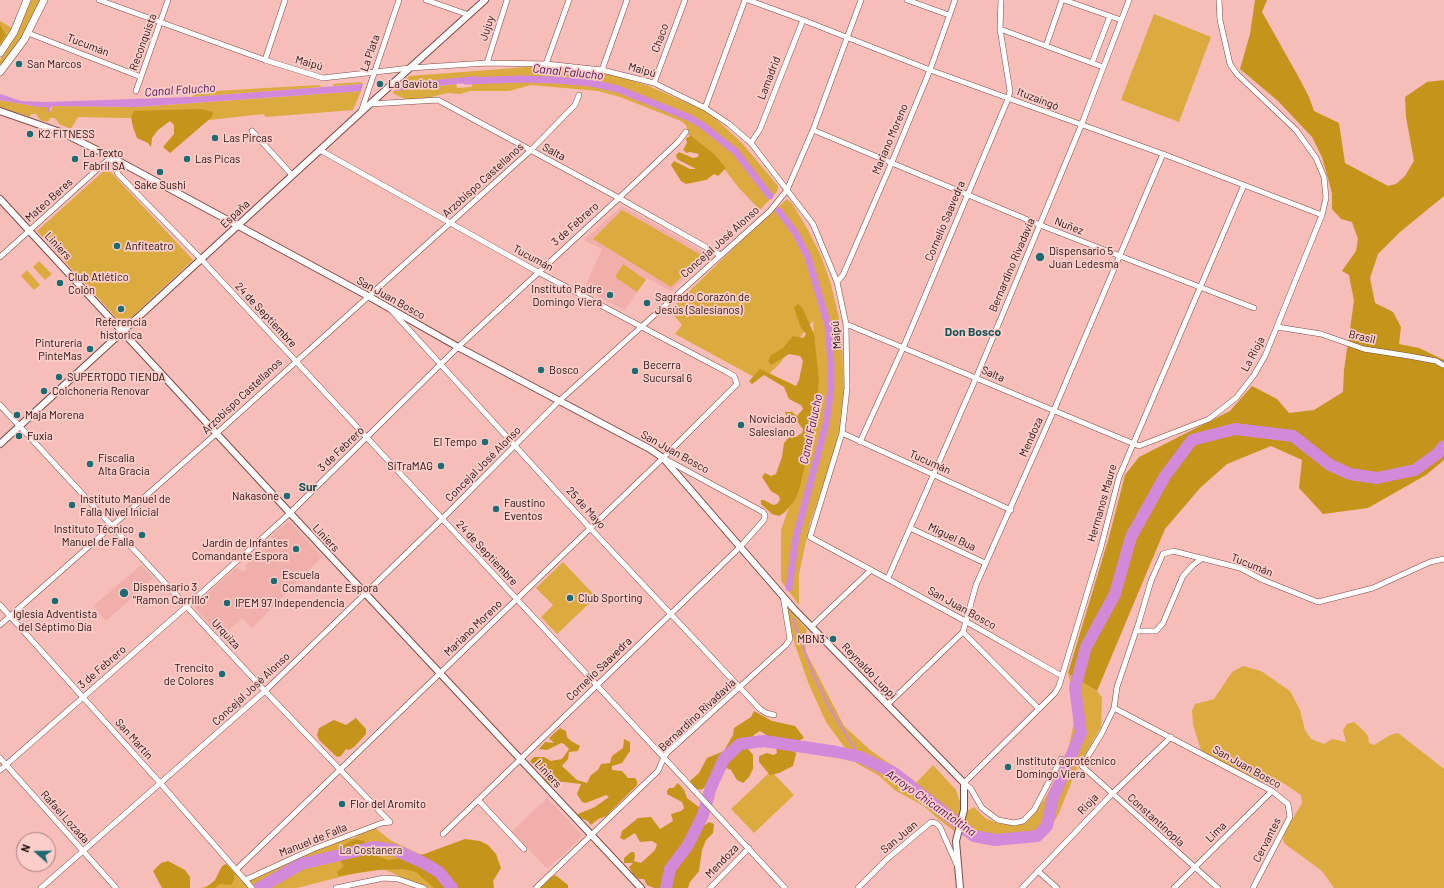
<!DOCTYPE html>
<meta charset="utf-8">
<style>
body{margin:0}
#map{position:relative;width:1444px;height:888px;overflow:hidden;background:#f7bdb9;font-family:Barlow,sans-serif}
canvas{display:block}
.north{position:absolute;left:16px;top:832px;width:40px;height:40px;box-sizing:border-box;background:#fcceca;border:1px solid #a5827f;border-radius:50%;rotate:290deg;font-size:11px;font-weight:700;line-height:16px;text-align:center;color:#220f0e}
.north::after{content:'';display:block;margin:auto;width:14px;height:18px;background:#1e6a71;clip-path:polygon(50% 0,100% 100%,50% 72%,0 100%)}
</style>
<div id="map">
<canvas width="1444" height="888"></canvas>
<div class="north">N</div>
</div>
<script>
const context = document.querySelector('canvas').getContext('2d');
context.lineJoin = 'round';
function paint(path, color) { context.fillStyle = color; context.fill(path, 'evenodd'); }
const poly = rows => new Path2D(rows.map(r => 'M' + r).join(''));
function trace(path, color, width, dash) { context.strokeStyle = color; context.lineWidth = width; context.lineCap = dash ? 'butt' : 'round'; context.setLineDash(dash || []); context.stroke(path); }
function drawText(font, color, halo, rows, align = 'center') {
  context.font = font + ' Barlow,sans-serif'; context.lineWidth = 3.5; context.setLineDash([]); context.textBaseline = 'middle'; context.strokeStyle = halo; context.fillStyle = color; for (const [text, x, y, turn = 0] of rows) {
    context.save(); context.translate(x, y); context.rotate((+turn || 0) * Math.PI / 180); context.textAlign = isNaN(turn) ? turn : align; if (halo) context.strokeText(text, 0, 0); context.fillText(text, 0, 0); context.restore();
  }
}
paint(poly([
 [622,206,708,254,709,257,671,291,646,278,625,310,584,289,602,249,584,240],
 [288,522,290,522,322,557,252,628,242,618,221,637,195,608,195,605,237,567,242,572,247,568,245,566,254,558,256,559,260,556,259,554,268,546,270,548,276,543,270,537],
 [141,565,153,579,106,621,93,606],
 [547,798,581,834,581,838,547,869,512,831]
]), '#f0afaa');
paint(poly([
 [29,0,42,0,34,18,20,40,0,66,0,60,18,31],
 [1154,14,1211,37,1179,122,1121,100],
 [0,21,12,28,0,46],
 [528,67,562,67,613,74,649,86,708,112,742,143,778,186,777,192,760,210,738,187,720,163,690,139,686,125,681,121,620,97,598,91,531,85,509,91,470,91,460,94,448,93,423,99,407,100,392,93,394,91,456,84,457,88,471,87,477,77,402,83,409,76],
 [361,82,363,84,334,86,333,84],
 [318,85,322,87,192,97,197,92],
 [361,91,353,110,266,117,263,114,210,120,78,117,71,129,59,124,55,118,50,118,48,122,40,120,36,114,31,114,30,117,0,107,0,100,38,107,48,107,50,112,53,106,136,107],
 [107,168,193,260,123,325,37,231],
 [787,199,792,203,808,230,821,256,831,284,839,318,842,343,844,389,838,443,810,523,799,574,799,605,781,581,781,530,795,490,816,370,813,321,780,363,770,373,754,377,675,334,682,325,672,313,673,307,738,244],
 [622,210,703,256,671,287,593,239],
 [39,261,52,274,45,280,33,267],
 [623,264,646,280,637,292,615,277],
 [27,270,40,285,34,290,21,276],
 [563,562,596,597,557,634,541,617,553,605,536,588],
 [786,606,807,630,805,635,806,652,844,726,870,750,912,779,916,783,933,765,956,790,962,808,959,810,967,811,974,807,985,818,997,823,1017,826,1030,819,1046,797,1062,766,1069,746,1077,708,1068,673,1097,691,1102,697,1101,727,1076,771,1059,813,1048,832,1034,840,1020,843,993,843,965,835,954,831,937,818,924,806,896,791,878,775,856,763,826,722,809,685,795,645],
 [1243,666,1261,671,1290,691,1300,710,1305,730,1311,739,1324,744,1332,739,1346,742,1343,730,1347,724,1354,722,1364,731,1368,736,1369,743,1374,745,1390,735,1398,733,1444,769,1444,888,1334,888,1322,871,1285,844,1283,840,1284,834,1302,803,1301,795,1283,783,1270,784,1260,781,1201,751,1193,724,1192,711,1195,704,1214,699,1232,672],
 [771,771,794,795,754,833,731,809],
 [373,826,390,840,449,868,469,888,425,888,379,867,297,888,201,888,217,882,228,865,242,881,259,876,300,858,325,843,354,838]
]), '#dcab40');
paint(poly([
 [1255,0,1267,0,1262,12,1298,76,1309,97,1314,111,1339,123,1345,163,1388,186,1396,184,1405,176,1414,161,1406,117,1405,97,1427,82,1444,80,1444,196,1400,232,1378,254,1370,278,1375,303,1393,312,1401,327,1399,344,1419,348,1444,360,1444,460,1426,475,1368,508,1323,514,1299,488,1302,460,1271,446,1227,464,1200,488,1165,529,1097,691,1068,673,1109,537,1125,475,1139,457,1230,411,1252,386,1277,399,1289,413,1314,410,1343,392,1344,370,1354,301,1349,275,1342,271,1356,251,1358,239,1352,222,1341,219,1332,209,1332,193,1322,157,1312,137,1278,101,1240,69,1250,34],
 [0,25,6,35,0,44],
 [202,109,213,112,212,117,170,153,163,147,174,134,174,125,170,121,158,130,152,138,151,147,148,143,137,138,133,127,131,117,134,111],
 [691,136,714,154,726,168,718,176,714,174,706,180,686,184,681,181,671,165,674,161,690,169,696,169,677,159,676,155,679,152,693,158,698,157,699,154,690,152,687,153,683,150,687,143,686,138],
 [798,304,802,307,814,334,819,380,815,424,799,490,795,500,785,512,779,516,772,514,761,504,761,500,764,500,773,505,777,504,780,500,779,496,771,491,762,477,765,473,771,476,776,474,782,457,784,443,790,436,796,437,802,433,803,429,796,420,788,419,785,412,792,412,797,416,803,409,801,405,789,399,784,387,764,375,752,384,749,381,760,369,796,386,799,380,803,361,800,356,789,354,771,365,768,361,771,355,783,348,793,336,803,338,806,334,800,326,794,307],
 [754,711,772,721,795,726,799,731,804,738,798,741,794,749,796,754,793,766,779,773,770,775,759,762,759,756,767,753,774,755,777,753,776,747,771,738,760,731,755,734,745,745,753,755,753,769,749,777,743,783,737,780,731,770,719,765,715,769,704,788,701,790,695,788,690,781,699,773,707,758,724,751,733,735,734,728,751,717],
 [356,718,366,729,366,734,354,747,349,750,346,749,341,756,337,757,319,740,317,735,319,728,334,720,346,725],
 [560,728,566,731,567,737,571,741,580,746,578,751,569,752,568,759,562,766,577,780,587,783,591,775,598,770,601,764,610,763,612,756,623,748,624,739,630,742,630,751,622,763,612,766,612,770,622,771,628,778,635,778,637,781,637,785,606,816,598,819,591,825,588,821,578,817,578,814,595,807,609,797,606,795,586,803,582,802,577,794,581,784,564,782,555,782,554,785,550,785,544,780,540,771,530,761,534,757,544,757,551,761,562,759,569,749,564,744,561,743,547,750,539,749,545,742,554,743,549,738],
 [678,783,684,790,687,798,700,808,698,818,705,825,709,822,714,824,713,833,706,840,702,850,699,871,690,882,688,888,654,888,647,885,644,879,639,879,633,874,629,867,633,863,624,863,624,858,631,852,634,852,635,856,634,861,641,863,655,850,657,844,652,841,640,842,635,833,624,840,620,838,622,831,638,818,651,817,660,829,673,821,671,814,681,811,684,808,682,802,667,794,667,791,669,788,673,788],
 [355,839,364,841,379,857,389,860,424,854,465,839,480,841,488,845,496,854,501,868,493,881,494,888,434,888,416,872,403,869,378,870,338,876,337,872,344,866,335,853,342,846],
 [168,861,185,870,190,877,190,888,162,888,153,871,161,863],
 [226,864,234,873,234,880,231,885,220,884,215,888,206,888,215,880,222,866],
 [555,875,568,885,568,888,540,888,547,880]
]), '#c5941a');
paint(poly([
 [477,76,474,82,394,91,402,83],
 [363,84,361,91,136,107,53,106,50,108,50,112,47,112,47,107,38,107,0,100,0,94,21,101,45,102,192,97]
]), '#d289d9');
trace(poly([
 [793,619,813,674,829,707,860,757]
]), '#d289d9', 2);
trace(poly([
 [466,81,520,79,557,80,591,83,618,89,690,118,702,125,736,152,770,196],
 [779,211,795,232,808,257,828,325,831,363,831,389,826,424,796,537,789,588]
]), '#d289d9', 7);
trace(poly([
 [259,888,301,864,374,847,395,850,422,862,439,872,452,888],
 [666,888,670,869,688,845,703,815,711,787,724,759,740,744,764,741,837,752,860,757,894,773,974,836,995,840,1037,836,1047,826,1053,798,1081,733,1075,688,1086,647,1115,594,1131,537,1165,476,1192,440,1235,429,1293,436,1330,465,1350,474,1377,478,1415,470,1437,454,1444,446]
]), '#d289d9', 12);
const minor = poly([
 [99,0,265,60,323,78,410,68,487,63,546,64,602,70,654,83,705,108,729,124,751,143,813,224,837,282,846,324,847,388,842,433,810,537,967,622,1062,676],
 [426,0,469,15],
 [748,0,803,20,930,70,1163,154,1322,215],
 [907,0,949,15],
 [1064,0,1121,20],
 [1000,29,1103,67],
 [28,33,141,77],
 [1046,46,1062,0],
 [265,60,285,0],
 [487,63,507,0],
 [1092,63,1110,16],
 [546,64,569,0],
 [602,70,627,0],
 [654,83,685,0],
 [136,91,168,0],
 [370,104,438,100,619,198,720,255],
 [705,108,745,0],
 [361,112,399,0],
 [813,130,1040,225,1254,308],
 [252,131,292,175],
 [751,143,760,129,803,20],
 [0,257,111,157,118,174,201,259,785,888],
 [837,282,843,275,892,162,930,70,955,0],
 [391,310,590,528,760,709,766,713,774,715],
 [846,324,1139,446,1209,419,1236,398,1254,375,1265,356,1322,215,1326,198,1324,177,1316,158,1296,130,1237,74,1230,64,1220,20,1219,0],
 [1277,327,1321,334,1364,349,1409,356,1436,361,1443,365],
 [0,405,265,691,390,822],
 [842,433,1011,510],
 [860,442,903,348,1008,99,1010,91,1000,29,1001,0],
 [910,528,985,563],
 [888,578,976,378,1081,126,1129,0],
 [0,605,161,784,252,888],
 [0,625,217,433,530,151,575,105,579,95],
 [812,626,871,570],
 [1136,631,1156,631,1163,623,1183,576,1193,565,1203,558],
 [963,632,1039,709],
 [887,705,963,632,976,585,1054,410,1163,154],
 [1114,708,1272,791,1288,804,1290,817,1253,888],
 [0,758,116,888],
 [1061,759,1034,810,1023,821,1014,823,998,820,982,808,971,789,964,783,1055,693,1059,686,1101,547,1119,477,1244,185],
 [0,770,186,607,290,513,458,347,619,198,678,142,686,132],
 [478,800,524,849],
 [443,834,740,547,764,520,765,515,763,512,665,459],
 [237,869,663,458,737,384,734,376,727,372,538,272,320,150],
 [1038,871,1057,888],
 [245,880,313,849,382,823,390,822],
 [41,888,265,691,442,519,559,401,770,211,787,190,813,130,861,0],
 [336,888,384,878,398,879,424,888],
 [536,888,658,771,664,757,668,752,786,645,790,639,783,596],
 [710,888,749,848],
 [858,888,887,859,931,822,936,823,940,827,957,865],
 [1022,888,1112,794,1171,737],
 [1174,888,1272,791],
 [1218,888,1082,766,1102,733,1114,708,1117,687,1139,622,1151,581,1163,554,1173,551,1240,568,1263,580,1318,602,1373,588,1430,562,1444,559]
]);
const tertiary = poly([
 [0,111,63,133,111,157,368,296,458,347,650,449,663,458,794,609,964,783,964,810,956,841,960,888],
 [0,199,290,513,641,888],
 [0,444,370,104,485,0]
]);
const secondary = poly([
 [0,53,14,32,27,0],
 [0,72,24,40,44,0]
]);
trace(minor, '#7c4b48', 6);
trace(tertiary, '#7c4b48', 8);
trace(secondary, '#7c4b48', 8);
trace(minor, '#fff', 5);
trace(tertiary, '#fff', 6);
trace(secondary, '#fff', 7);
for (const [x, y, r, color] of [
 [19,64,4,"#1e6a71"],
 [380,84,4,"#1e6a71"],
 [30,134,4,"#1e6a71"],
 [215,138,4,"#1e6a71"],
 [75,159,4,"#1e6a71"],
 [187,159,4,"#1e6a71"],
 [160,172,4,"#1e6a71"],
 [117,246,4,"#1e6a71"],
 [1040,257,5,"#1e6a71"],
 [60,283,4,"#1e6a71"],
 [610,295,4,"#1e6a71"],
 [647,303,4,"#1e6a71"],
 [121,309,4,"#1e6a71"],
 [90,349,4,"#1e6a71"],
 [541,370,4,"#1e6a71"],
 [635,371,4,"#1e6a71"],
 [59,377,4,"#1e6a71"],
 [44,391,4,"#1e6a71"],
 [17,415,4,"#1e6a71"],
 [741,425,4,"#1e6a71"],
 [19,436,4,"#1e6a71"],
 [485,442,4,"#1e6a71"],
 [90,464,4,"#1e6a71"],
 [441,466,4,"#1e6a71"],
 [287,496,4,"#1e6a71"],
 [72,505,4,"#1e6a71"],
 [496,509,4,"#1e6a71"],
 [142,535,4,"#1e6a71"],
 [296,549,4,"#1e6a71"],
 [274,581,4,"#1e6a71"],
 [124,593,5,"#1e6a71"],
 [570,598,4,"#1e6a71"],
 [55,601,4,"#1e6a71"],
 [227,603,4,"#1e6a71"],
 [833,639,4,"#1e6a71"],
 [222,674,4,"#1e6a71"],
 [1008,767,4,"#1e6a71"],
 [342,804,4,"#1e6a71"]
]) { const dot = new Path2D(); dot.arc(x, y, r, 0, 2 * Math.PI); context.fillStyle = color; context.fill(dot); trace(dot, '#fcceca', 1.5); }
drawText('11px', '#220f0e', '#fcceca', [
 ["Jujuy",487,28,-72],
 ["Chaco",660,38,-70],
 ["Reconquista",143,42,-70],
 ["Tucumán",88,45,21],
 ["La Plata",370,53,-71],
 ["Maipú",309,63,16],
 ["Maipú",642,70,16],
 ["Lamadrid",769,78,-69],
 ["Ituzaingó",1038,99,21],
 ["Mariano Moreno",890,139,-67],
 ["Salta",554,152,28],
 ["Arzobispo Castellanos",483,180,-42],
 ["Mateo Beres",49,200,-42],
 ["España",235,214,-43],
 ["Cornelio Saavedra",945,221,-67],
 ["3 de Febrero",575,224,-42],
 ["Nuñez",1069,226,21],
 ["Concejal José Alonso",720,242,-42],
 ["Liniers",58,246,47],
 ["Tucumán",533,258,28],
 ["Bernardino Rivadavia",1012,265,-67],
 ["San Juan Bosco",391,298,29],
 ["24 de Septiembre",266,315,47],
 ["Maipú",836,335,-95],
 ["Brasil",1362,337,13],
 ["La Rioja",1253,354,-62],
 ["Salta",993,374,23],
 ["Arzobispo Castellanos",242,396,-43],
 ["Mendoza",1031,437,-66],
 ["3 de Febrero",341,449,-44],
 ["San Juan Bosco",675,452,29],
 ["Tucumán",930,462,24],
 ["Concejal José Alonso",483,464,-45],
 ["Hermanos Maure",1102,503,-74],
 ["25 de Mayo",586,508,48],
 ["Miguel Bua",952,537,25],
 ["Liniers",326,538,47],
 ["24 de Septiembre",487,553,47],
 ["Tucumán",1252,565,22],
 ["San Juan Bosco",962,608,29],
 ["Mariano Moreno",473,628,-44],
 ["Urquiza",226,634,47],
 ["3 de Febrero",102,667,-41],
 ["Cornelio Saavedra",599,669,-44],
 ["Reynaldo Luppi",869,671,46],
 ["Concejal José Alonso",251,689,-43],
 ["Bernardino Rivadavia",697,715,-43],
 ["San Martín",134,739,48],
 ["San Juan Bosco",1247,767,29],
 ["Liniers",548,774,47],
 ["Rioja",1088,804,-46],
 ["Rafael Lozada",65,817,48],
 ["Constantinopla",1156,820,42],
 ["Lima",1216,832,-45],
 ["San Juan",899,837,-40],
 ["Manuel de Falla",313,840,-22],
 ["Cervantes",1267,840,-63],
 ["Mendoza",722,861,-46]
]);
drawText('11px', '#220f0e', '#fcceca', [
 ["San Marcos",27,64],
 ["La Gaviota",388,84],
 ["K2 FITNESS",38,134],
 ["Las Pircas",223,138],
 ["La Texto",83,153],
 ["Fabril SA",83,166],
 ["Las Picas",195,159],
 ["Sake Sushi",160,185,"center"],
 ["Anfiteatro",125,246],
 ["Dispensario 5",1049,251],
 ["Juan Ledesma",1049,264],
 ["Club Atlético",68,277],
 ["Colón",68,290],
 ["Instituto Padre",602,289,"right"],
 ["Domingo Viera",602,302,"right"],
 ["Sagrado Corazón de",655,297],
 ["Jesús (Salesianos)",655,310],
 ["Referencia",121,322,"center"],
 ["historica",121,335,"center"],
 ["Pinturería",82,343,"right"],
 ["PinteMas",82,356,"right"],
 ["Becerra",643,365],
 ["Sucursal 6",643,378],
 ["Bosco",549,370],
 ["SUPERTODO TIENDA",67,377],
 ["Colchonería Renovar",52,391],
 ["Maja Morena",25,415],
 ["Noviciado",749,419],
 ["Salesiano",749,432],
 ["Fuxia",27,436],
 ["El Tempo",477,442,"right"],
 ["Fiscalia",98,458],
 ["Alta Gracia",98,471],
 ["SiTraMAG",433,466,"right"],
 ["Nakasone",279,496,"right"],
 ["Instituto Manuel de",80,499],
 ["Falla Nivel Inicial",80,512],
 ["Faustino",504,503],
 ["Eventos",504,516],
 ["Instituto Técnico",134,529,"right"],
 ["Manuel de Falla",134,542,"right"],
 ["Jardín de Infantes",288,543,"right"],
 ["Comandante Espora",288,556,"right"],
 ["Escuela",282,575],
 ["Comandante Espora",282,588],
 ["Dispensario 3",133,587],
 ["\"Ramon Carrillo\"",133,600],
 ["Club Sporting",578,598],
 ["IPEM 97 Independencia",235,603],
 ["Iglesia Adventista",55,614,"center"],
 ["del Séptimo Día",55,627,"center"],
 ["MBN3",825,639,"right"],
 ["Trencito",214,668,"right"],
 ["de Colores",214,681,"right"],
 ["Instituto agrotécnico",1016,761],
 ["Domingo Viera",1016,774],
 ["Flor del Aromito",350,804]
], 'left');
drawText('11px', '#352b19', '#fcceca', [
 ["La Costanera",371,850]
]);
drawText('italic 12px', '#4c0753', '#fcceca', [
 ["Canal Falucho",568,72,6],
 ["Canal Falucho",180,90,-4],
 ["Canal Falucho",811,429,-78],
 ["Arroyo Chicamtoltina",931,803,35]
]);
drawText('bold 12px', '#145156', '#fcceca', [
 ["Don Bosco",973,332],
 ["Sur",308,487]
]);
</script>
